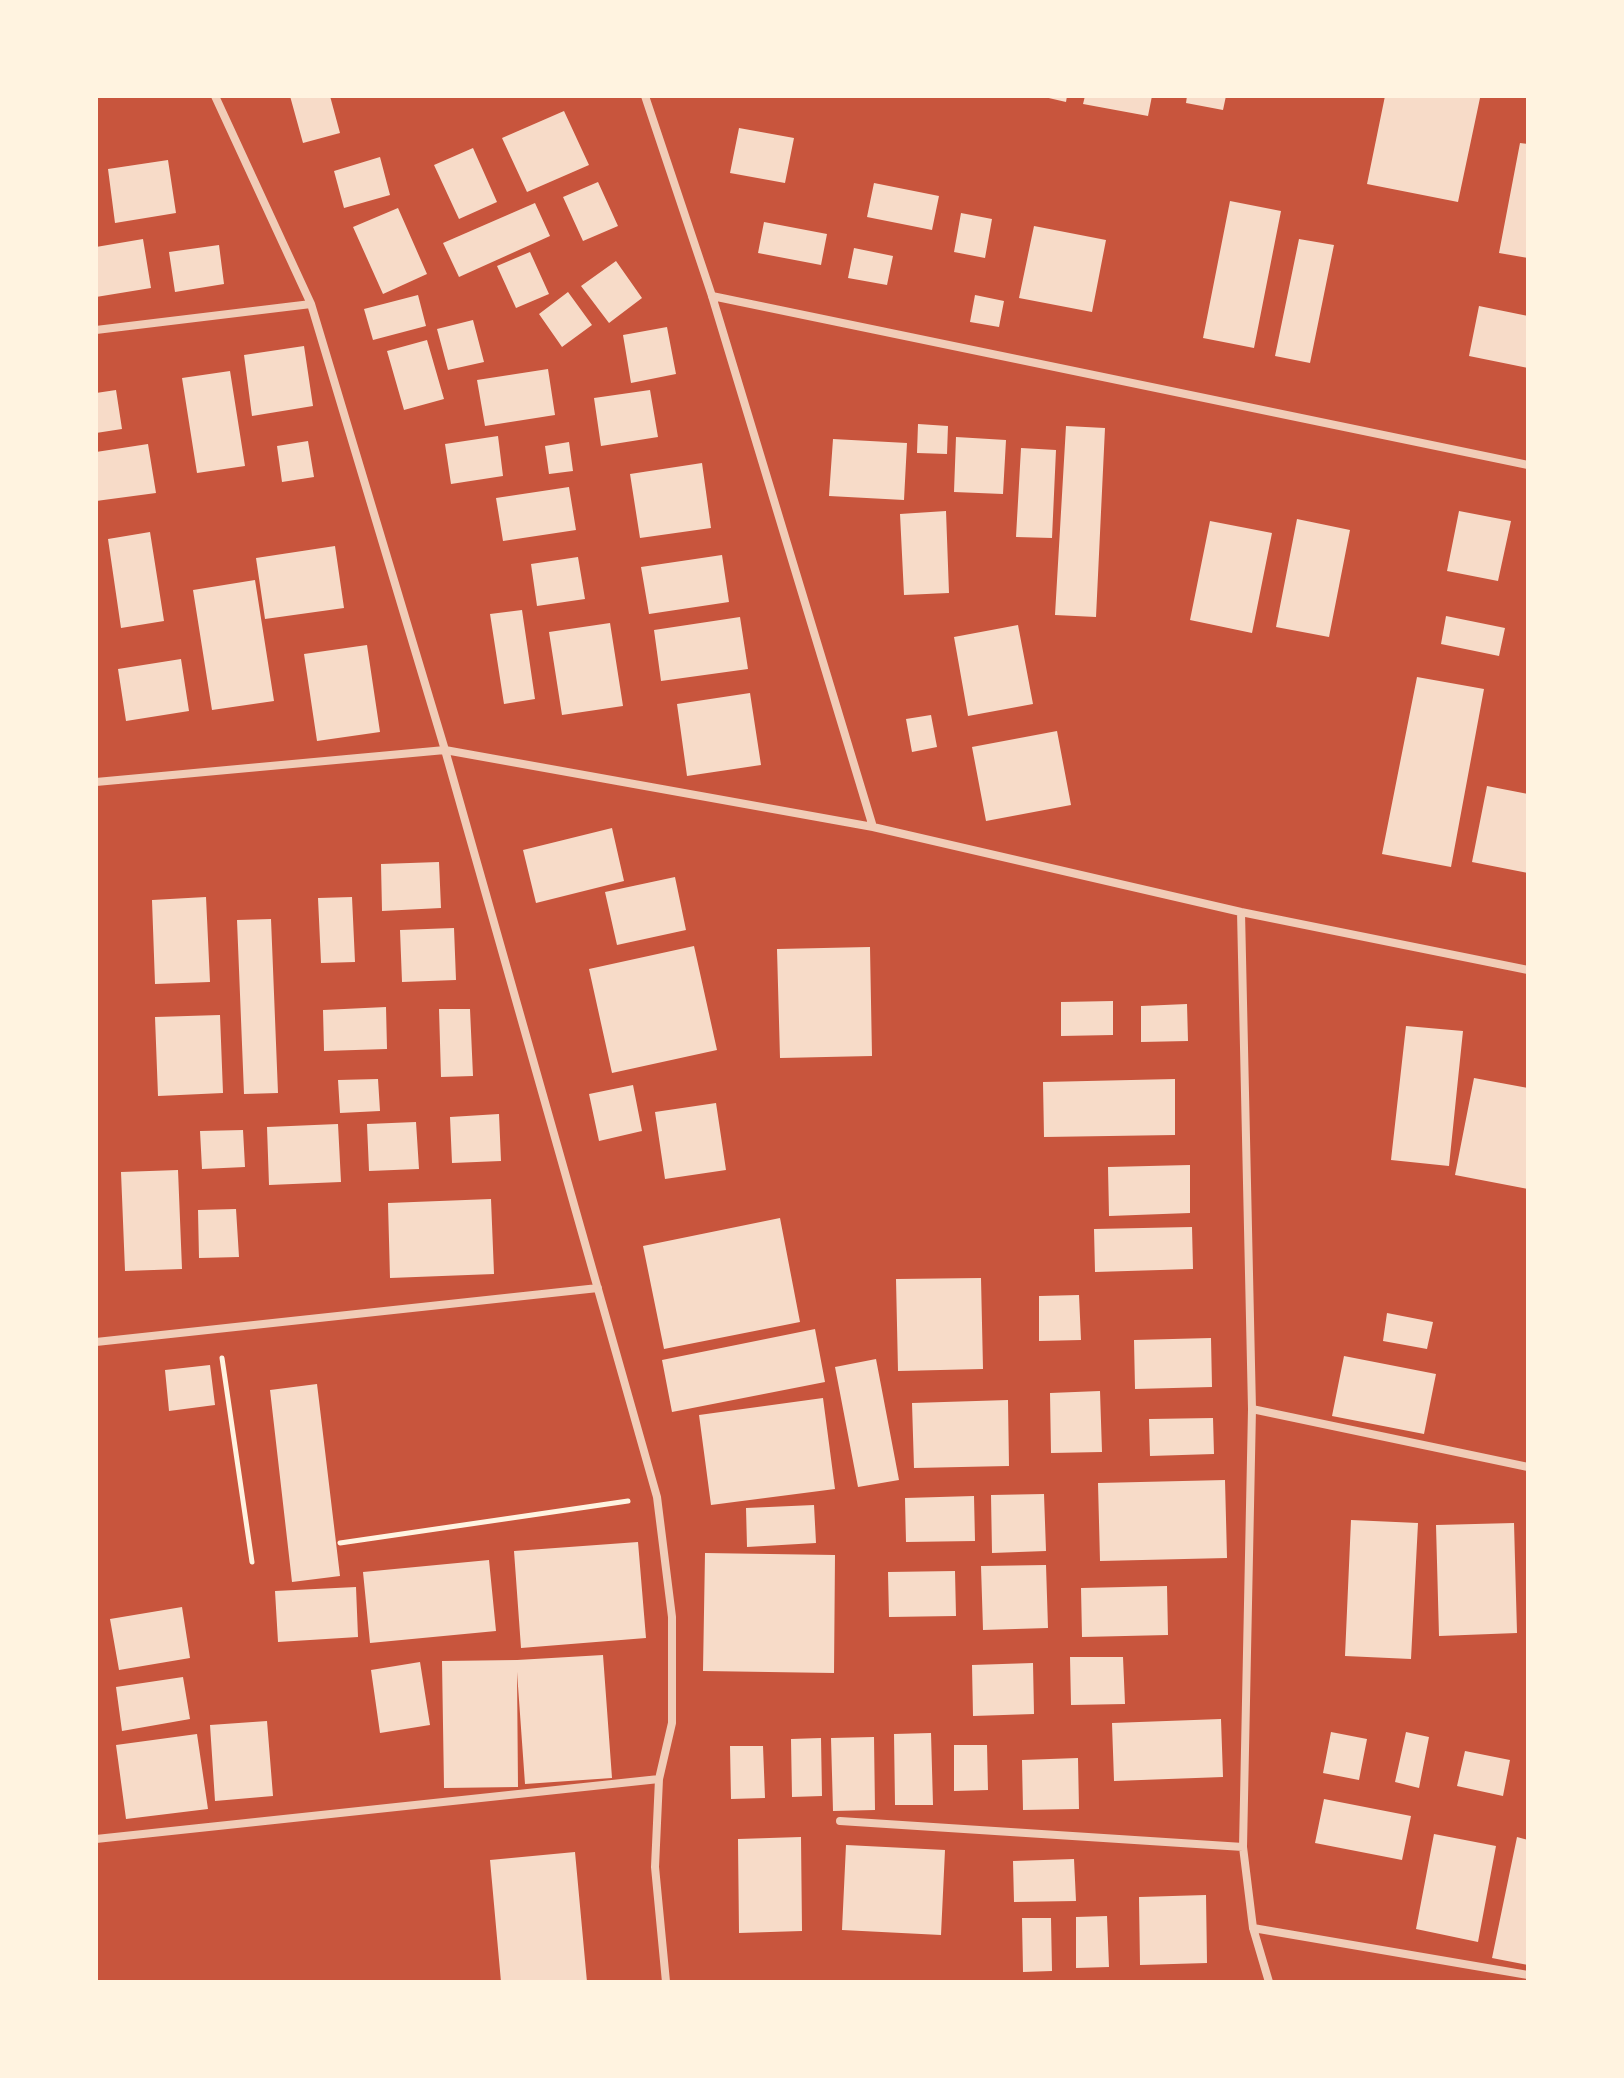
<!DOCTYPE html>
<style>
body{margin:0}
#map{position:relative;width:1624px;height:2078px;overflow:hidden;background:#c8553d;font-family:Helvetica,sans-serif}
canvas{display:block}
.frame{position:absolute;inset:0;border:98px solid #fff3e0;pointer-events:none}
</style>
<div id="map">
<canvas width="1624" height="2078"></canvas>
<div class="frame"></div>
</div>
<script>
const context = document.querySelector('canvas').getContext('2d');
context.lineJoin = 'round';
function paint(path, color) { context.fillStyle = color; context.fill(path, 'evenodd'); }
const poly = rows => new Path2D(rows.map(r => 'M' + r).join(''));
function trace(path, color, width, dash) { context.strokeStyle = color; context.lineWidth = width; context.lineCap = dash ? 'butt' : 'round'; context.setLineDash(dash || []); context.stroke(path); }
paint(poly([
 [290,96,330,96,340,133,303,143],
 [1040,96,1067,96,1066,102],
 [1085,96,1152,96,1148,116,1083,104],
 [1187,96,1226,96,1223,110,1186,103],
 [1385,96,1480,98,1458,202,1367,184],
 [564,111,589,165,527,192,502,138],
 [739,128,794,138,785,183,730,173],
 [1520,143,1528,144,1528,258,1499,253],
 [473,148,497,202,459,219,434,165],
 [380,157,390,195,344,208,334,171],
 [168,160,176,213,115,223,108,169],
 [598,182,618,226,583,241,563,197],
 [874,183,939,196,932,230,867,217],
 [1230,201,1281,211,1254,348,1203,338],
 [535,203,550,236,459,277,443,243],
 [398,208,427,274,383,294,353,227],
 [961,213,992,219,985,258,954,252],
 [764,222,827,234,821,265,758,253],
 [1034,226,1106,240,1092,312,1019,298],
 [143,239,151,288,96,297,96,247],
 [1299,239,1334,245,1310,363,1275,356],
 [219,245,224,284,175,292,169,252],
 [854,248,893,256,887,285,848,278],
 [530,252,549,294,516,308,497,266],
 [616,261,642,298,609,323,581,286],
 [568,292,592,325,562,347,539,314],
 [418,295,426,326,373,340,364,309],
 [975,295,1004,301,999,327,970,322],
 [1479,306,1528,316,1528,368,1469,356],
 [473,320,484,362,448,370,437,329],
 [667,327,676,374,631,383,623,335],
 [427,340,444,399,404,410,387,351],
 [304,346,313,406,252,416,244,355],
 [548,369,555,415,485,426,477,380],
 [230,371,245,466,197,473,182,378],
 [116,390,122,429,96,433,96,393],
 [650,390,658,437,601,446,594,398],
 [918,424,948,426,947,454,917,453],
 [1066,426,1105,428,1096,617,1055,615],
 [498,436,503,476,451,484,445,444],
 [956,437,1006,440,1003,494,954,492],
 [833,439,907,443,904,500,829,496],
 [308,441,314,477,282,482,277,446],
 [569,442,573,471,549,474,545,446],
 [148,444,156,493,96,501,96,452],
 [1021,448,1056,450,1052,538,1016,537],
 [702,463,711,528,640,538,630,474],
 [569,487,576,530,503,541,496,498],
 [946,511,949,593,904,595,900,514],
 [1459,511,1511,521,1498,581,1447,571],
 [1297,519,1350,530,1329,637,1276,627],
 [1210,521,1272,533,1252,633,1190,620],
 [150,532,164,621,121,628,108,539],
 [335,546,344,608,265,619,256,558],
 [722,555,729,602,649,614,641,567],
 [578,557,585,599,537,606,531,564],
 [255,580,274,701,212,710,193,590],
 [522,610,535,699,504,704,490,614],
 [1446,616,1505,628,1499,656,1441,644],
 [740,617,748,669,661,681,654,630],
 [610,623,623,706,562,715,549,632],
 [1018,625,1033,704,968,716,954,637],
 [367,645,380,732,317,741,304,654],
 [181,659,189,711,126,721,118,669],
 [1417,677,1484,689,1451,867,1382,854],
 [750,693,761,765,687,776,677,704],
 [931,715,937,747,912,752,906,719],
 [1057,731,1071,805,986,821,972,747],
 [1487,786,1528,794,1528,873,1472,862],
 [612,828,624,881,536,903,523,850],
 [439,862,441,908,382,911,381,864],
 [675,877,686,930,617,945,605,892],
 [206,897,210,982,155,984,152,900],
 [352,897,355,962,321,963,318,898],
 [271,919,278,1093,244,1094,237,920],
 [454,928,456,980,402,982,400,930],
 [694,946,717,1050,612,1073,589,969],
 [870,947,872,1056,780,1058,777,949],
 [1113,1001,1113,1035,1061,1036,1061,1002],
 [1187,1004,1188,1041,1141,1042,1141,1006],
 [386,1007,387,1049,324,1051,323,1010],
 [439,1009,470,1009,473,1076,441,1077],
 [220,1015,223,1093,158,1096,155,1017],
 [1406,1026,1463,1031,1449,1166,1391,1160],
 [1474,1078,1528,1088,1528,1189,1455,1175],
 [378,1079,380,1111,340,1113,338,1080],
 [1175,1079,1175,1135,1044,1137,1043,1082],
 [633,1085,642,1131,599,1141,589,1094],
 [716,1103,726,1170,665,1179,655,1112],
 [499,1114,501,1161,452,1163,450,1117],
 [416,1122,419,1169,369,1171,367,1124],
 [338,1124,341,1182,269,1185,267,1127],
 [243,1130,245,1167,202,1169,200,1131],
 [1190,1165,1190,1213,1109,1216,1108,1167],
 [178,1170,182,1269,125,1271,121,1172],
 [491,1199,494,1274,390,1278,388,1203],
 [236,1209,239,1257,199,1258,198,1210],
 [780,1218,800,1322,664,1349,643,1246],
 [1192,1227,1193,1269,1095,1272,1094,1229],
 [981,1278,983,1369,898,1371,896,1279],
 [1079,1295,1081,1340,1039,1341,1039,1296],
 [1387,1313,1433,1322,1427,1349,1383,1341],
 [815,1329,825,1382,672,1412,662,1360],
 [1211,1338,1212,1387,1135,1389,1134,1340],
 [1344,1356,1436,1374,1424,1434,1332,1416],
 [876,1359,899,1480,858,1487,835,1367],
 [210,1365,215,1405,169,1411,165,1370],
 [317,1384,340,1576,292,1582,270,1390],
 [1100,1391,1102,1452,1051,1453,1050,1393],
 [823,1398,835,1489,711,1505,699,1415],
 [1008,1400,1009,1466,914,1468,912,1403],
 [1213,1418,1214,1454,1150,1456,1149,1419],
 [1225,1480,1227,1558,1100,1561,1098,1483],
 [1044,1494,1046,1551,992,1553,991,1495],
 [974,1496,975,1541,906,1542,905,1498],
 [814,1505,816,1543,747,1547,746,1508],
 [1351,1520,1418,1523,1411,1659,1345,1656],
 [1514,1523,1517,1633,1439,1636,1436,1525],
 [638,1542,646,1638,521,1648,514,1551],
 [705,1553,835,1555,834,1673,703,1671],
 [489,1560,496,1631,370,1643,363,1572],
 [1046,1565,1048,1628,983,1630,981,1566],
 [955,1571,956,1616,889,1617,888,1572],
 [1167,1586,1168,1635,1082,1637,1081,1588],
 [356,1587,358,1637,278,1642,275,1591],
 [182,1607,190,1658,119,1670,110,1619],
 [603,1655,612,1778,525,1784,517,1672,518,1787,444,1788,442,1661,517,1660],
 [1070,1657,1123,1657,1125,1704,1071,1705],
 [420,1662,430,1725,380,1733,371,1670],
 [1033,1663,1034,1714,973,1716,972,1665],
 [183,1677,190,1719,122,1731,116,1687],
 [1221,1719,1223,1777,1114,1781,1112,1723],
 [267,1721,273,1796,215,1801,210,1725],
 [1331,1732,1367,1739,1359,1780,1323,1773],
 [1406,1732,1429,1737,1419,1788,1395,1782],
 [931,1733,933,1805,895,1805,894,1734],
 [197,1734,208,1809,126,1819,116,1745],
 [874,1737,875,1810,833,1811,831,1738],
 [821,1738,822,1796,792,1797,791,1739],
 [954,1745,987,1745,988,1790,954,1791],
 [730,1746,763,1746,765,1798,731,1799],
 [1465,1751,1510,1760,1503,1796,1457,1786],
 [1078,1758,1079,1809,1023,1810,1022,1760],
 [1324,1799,1411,1816,1402,1860,1315,1843],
 [1434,1834,1496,1846,1478,1942,1416,1929],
 [801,1837,802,1931,739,1933,738,1839],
 [1517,1837,1528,1840,1528,1965,1492,1958],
 [846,1845,945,1850,941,1935,842,1930],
 [575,1852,587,1982,501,1982,490,1860],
 [1074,1859,1076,1901,1014,1902,1013,1861],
 [1206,1895,1207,1963,1140,1965,1139,1897],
 [1107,1916,1109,1967,1076,1968,1076,1917],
 [1022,1918,1051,1918,1052,1971,1023,1972]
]), '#f7dbc8');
trace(poly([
 [222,1358,252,1562],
 [340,1543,628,1501]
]), '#fff3e0', 5);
trace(poly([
 [215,96,311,304,445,750,657,1497,672,1617,672,1723,659,1779,655,1867,666,1982],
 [645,96,712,296,873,827],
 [712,296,1528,465],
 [96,330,311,304],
 [96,782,445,750,873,827,1241,912,1528,970],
 [1241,912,1252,1409,1243,1847,1253,1928,1269,1982],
 [96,1342,598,1288],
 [1252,1409,1528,1467],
 [840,1821,1243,1847],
 [96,1839,659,1779],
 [1253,1928,1528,1975]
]), '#f1ccb7', 8);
</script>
